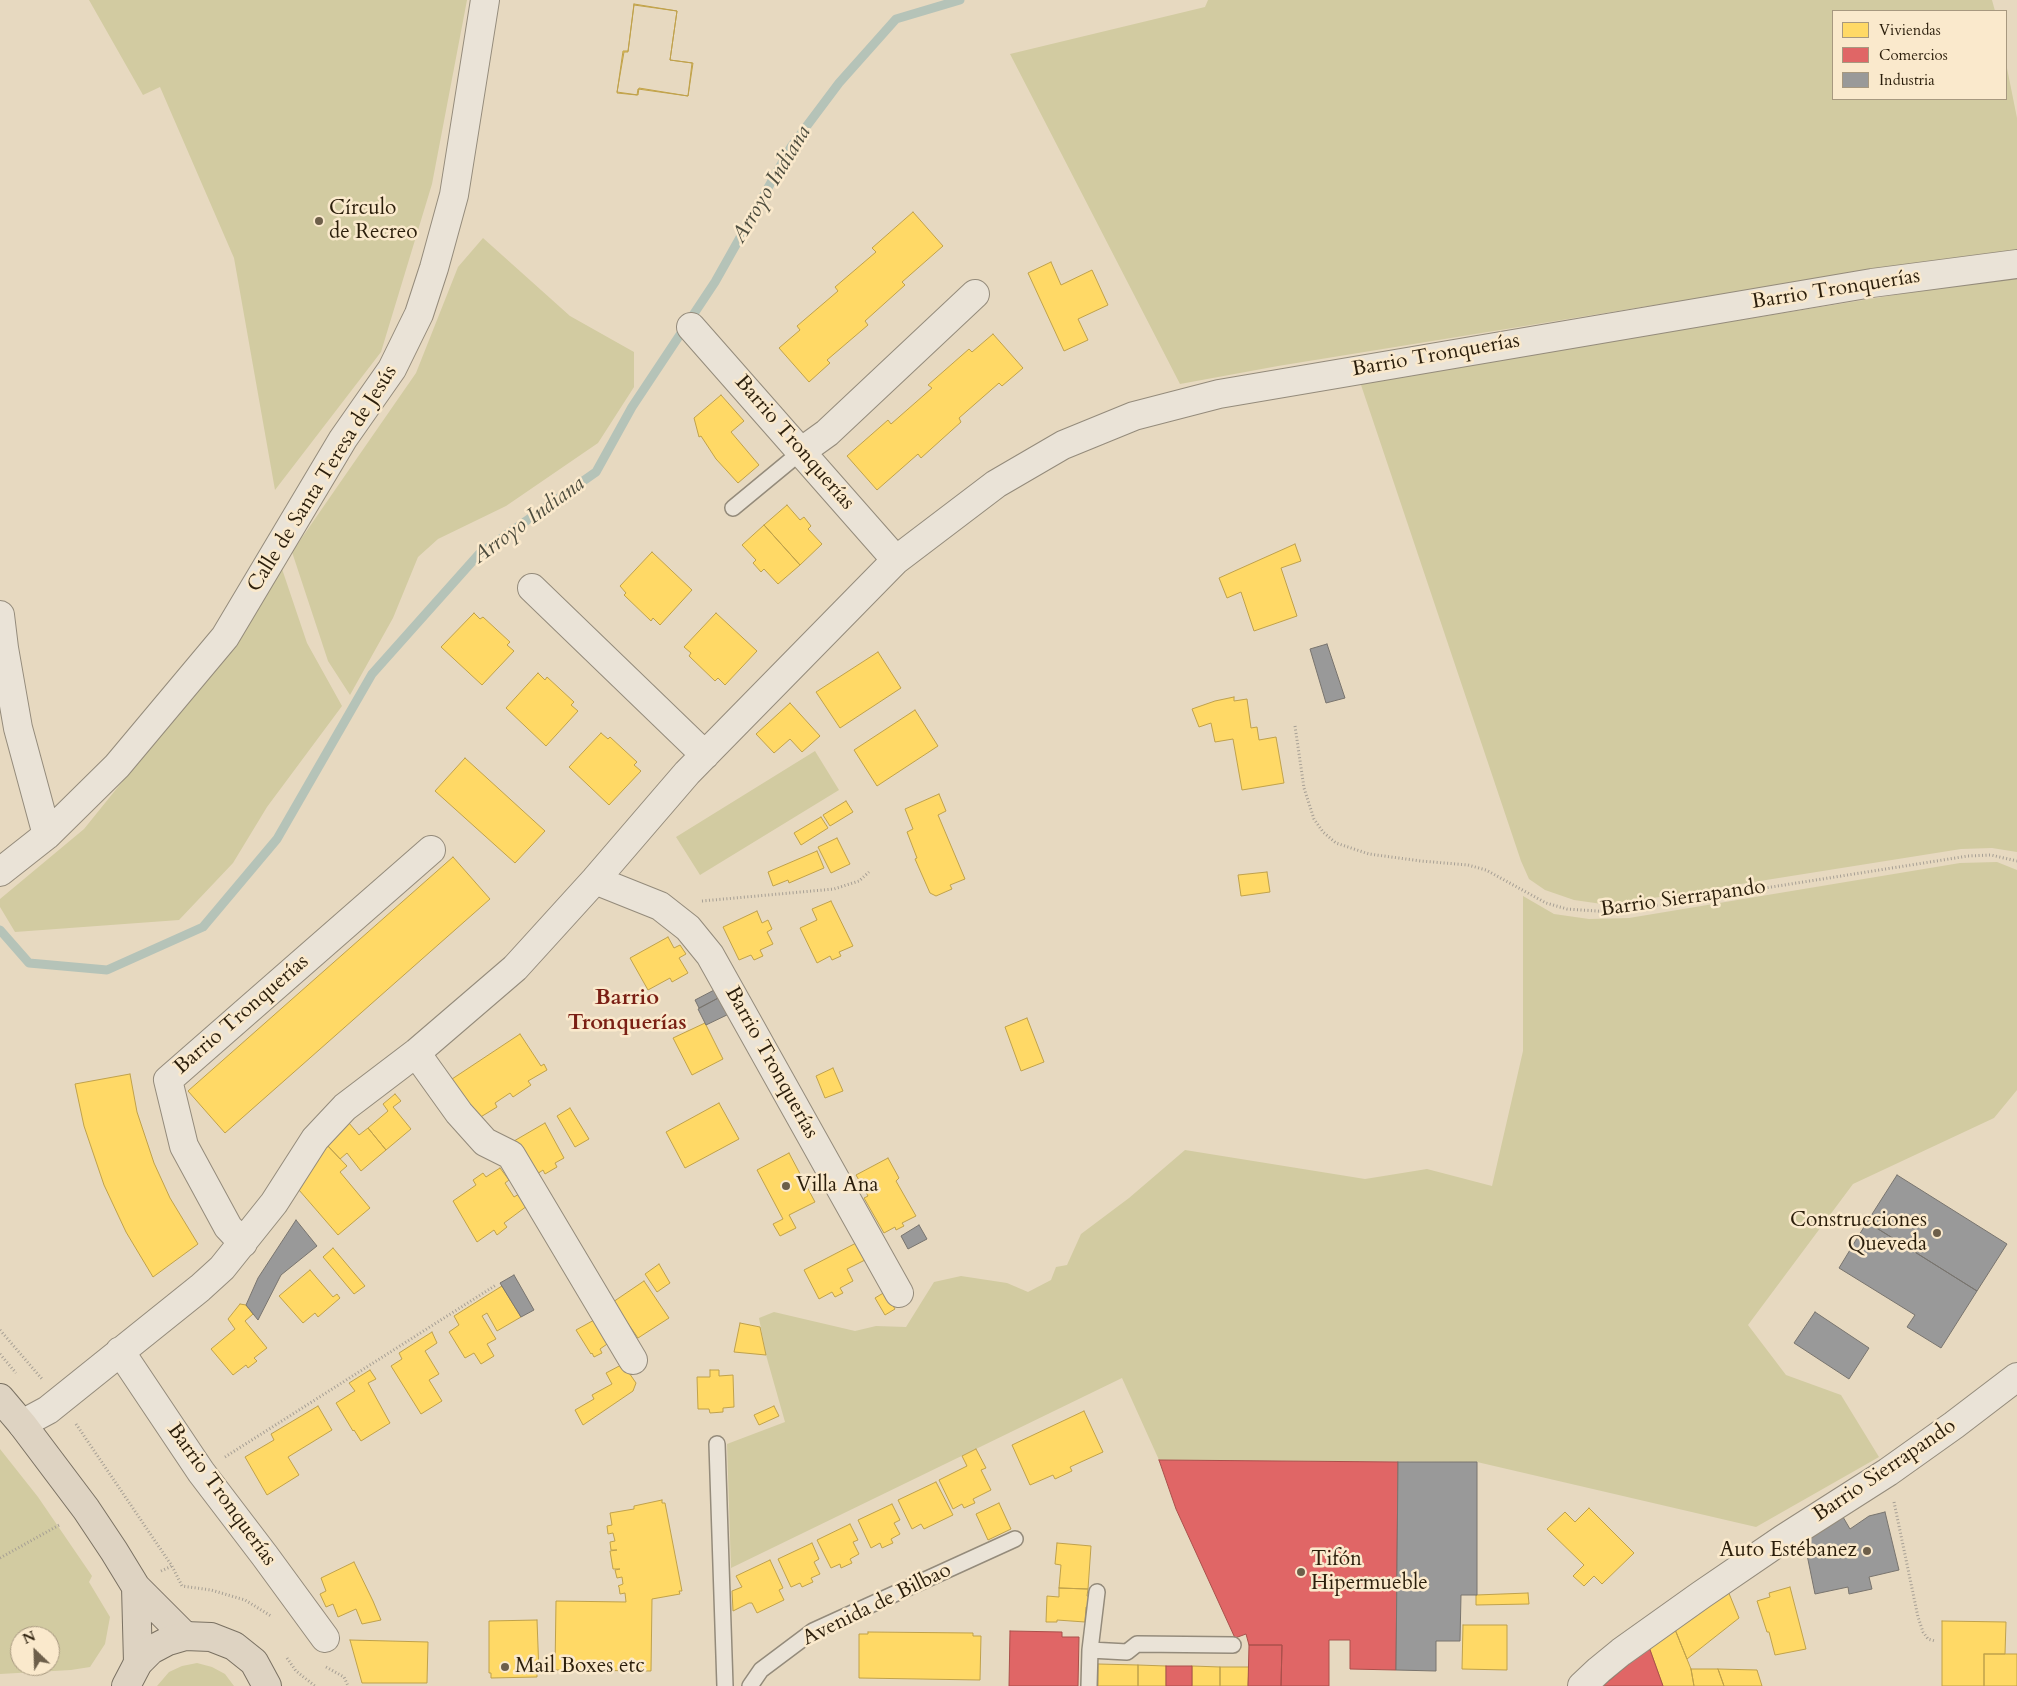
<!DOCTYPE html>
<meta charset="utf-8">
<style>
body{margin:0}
#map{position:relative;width:2017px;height:1686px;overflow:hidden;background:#e7d9c0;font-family:Cardo,serif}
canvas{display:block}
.legend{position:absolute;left:1832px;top:10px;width:175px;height:90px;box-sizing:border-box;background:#fae9cc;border:1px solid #a7987f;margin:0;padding:6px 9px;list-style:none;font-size:15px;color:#2b1e0b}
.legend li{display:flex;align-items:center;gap:10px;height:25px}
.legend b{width:25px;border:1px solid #a7987f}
.north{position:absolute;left:10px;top:1626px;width:50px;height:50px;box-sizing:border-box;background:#fae9cc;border:1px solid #a7987f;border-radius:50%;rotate:336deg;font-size:14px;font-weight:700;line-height:20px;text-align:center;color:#2b1e0b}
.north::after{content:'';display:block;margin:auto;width:18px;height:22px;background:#6d5f4a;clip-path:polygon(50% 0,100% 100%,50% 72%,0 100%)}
</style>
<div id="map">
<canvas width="2017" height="1686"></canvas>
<ul class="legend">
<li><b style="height:14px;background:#ffd966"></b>Viviendas</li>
<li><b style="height:14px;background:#e06666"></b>Comercios</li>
<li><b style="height:14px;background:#999"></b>Industria</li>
</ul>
<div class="north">N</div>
</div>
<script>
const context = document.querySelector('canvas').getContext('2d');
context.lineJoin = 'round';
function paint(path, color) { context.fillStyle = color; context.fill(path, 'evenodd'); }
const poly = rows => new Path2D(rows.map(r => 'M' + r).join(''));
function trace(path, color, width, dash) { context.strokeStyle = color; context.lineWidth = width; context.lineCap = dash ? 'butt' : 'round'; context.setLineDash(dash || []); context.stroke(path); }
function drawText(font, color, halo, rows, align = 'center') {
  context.font = font + ' Cardo,serif'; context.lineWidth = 5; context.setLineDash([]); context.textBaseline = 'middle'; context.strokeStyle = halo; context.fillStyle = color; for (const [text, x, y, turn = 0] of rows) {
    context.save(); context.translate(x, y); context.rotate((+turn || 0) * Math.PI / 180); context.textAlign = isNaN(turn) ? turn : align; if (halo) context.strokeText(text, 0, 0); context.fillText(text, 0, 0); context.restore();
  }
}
paint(poly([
 [89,0,467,0,432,184,381,352,275,490,234,258,160,87,143,95],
 [1208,0,1992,0,1995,11,1833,11,1833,99,2006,99,2006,63,2017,118,2017,250,1642,307,1278,366,1180,384,1010,54,1205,7],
 [483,238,570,316,634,352,634,387,598,443,506,506,438,539,418,557,393,618,350,695,328,661,292,552,416,373,458,267],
 [2017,275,2017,852,1992,848,1961,849,1609,905,1574,900,1545,890,1529,879,1521,861,1360,382],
 [281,566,307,643,342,706,267,807,233,863,179,920,15,932,0,907,0,899,84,829,143,756],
 [815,751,839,790,700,875,676,837],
 [1997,862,2017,870,2017,1090,1994,1118,1853,1184,1748,1325,1786,1375,1841,1395,1879,1457,1756,1527,1477,1462,1159,1460,1122,1378,731,1568,727,1444,785,1422,766,1355,759,1318,774,1312,855,1331,876,1326,906,1327,934,1282,961,1276,1007,1283,1028,1292,1051,1280,1056,1267,1067,1265,1081,1234,1129,1198,1185,1150,1365,1179,1427,1169,1492,1186,1523,1051,1523,896,1554,914,1589,919,1629,918,1960,863],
 [0,1449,38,1497,92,1576,89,1582,110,1617,105,1644,90,1667,71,1670,0,1674],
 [20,1636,50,1636,50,1666,20,1666],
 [197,1663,212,1667,225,1674,234,1686,157,1686,169,1672,182,1666]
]), '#d2cba1');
const homes = poly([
 [634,4,677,11,670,60,692,63,688,96,638,89,637,95,617,93,623,51,628,51,634,4],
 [634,5,677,11,670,60,693,63,688,96,639,88,638,95,617,92,624,52,628,52,634,5],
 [913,212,943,246,902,282,905,285,865,321,868,325,827,360,830,363,809,382,779,348,800,330,797,326,838,291,835,287,876,252,872,248,913,212],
 [1051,262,1061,285,1092,270,1108,305,1078,319,1088,340,1064,351,1028,273,1051,262],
 [993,334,1023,368,1002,386,999,383,959,418,961,422,921,458,918,454,877,490,847,456,888,420,891,424,932,388,928,385,969,349,972,352,993,334],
 [721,395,744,421,731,432,759,465,738,483,716,459,701,436,699,437,694,418,721,395],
 [787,505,800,520,804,517,811,526,808,529,822,544,800,565,764,525,787,505],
 [764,525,800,565,778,584,764,569,761,572,753,563,756,560,742,545,764,525],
 [1295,544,1301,561,1281,568,1297,616,1254,631,1241,592,1227,598,1219,578,1295,544],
 [652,552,692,590,660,625,653,618,651,621,624,595,626,593,620,586,652,552],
 [474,613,480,619,483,617,510,642,507,645,514,651,482,685,441,647,474,613],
 [716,613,757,651,725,685,718,678,715,681,689,656,691,653,684,647,716,613],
 [878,652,901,688,840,728,816,692,878,652],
 [538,673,545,680,547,677,574,702,571,705,578,711,546,746,506,708,538,673],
 [1234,697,1234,701,1247,699,1251,728,1257,727,1259,740,1276,737,1284,783,1242,790,1233,739,1215,742,1211,723,1199,727,1192,709,1215,701,1234,697],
 [790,703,820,736,802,752,790,739,774,753,756,734,790,703],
 [915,710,938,746,877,786,854,750,915,710],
 [601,733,608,739,610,737,637,762,634,765,641,771,609,805,569,767,601,733],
 [465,758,545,831,515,863,435,791,465,758],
 [939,794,946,811,938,815,965,879,950,885,952,889,936,896,930,893,915,859,917,858,907,832,913,829,905,809,939,794],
 [846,801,853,812,830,826,823,815,846,801],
 [821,817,828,828,801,845,794,833,821,817],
 [837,838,850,864,831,873,818,847,837,838],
 [817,851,824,868,789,883,788,880,773,886,768,872,817,851],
 [453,857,490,899,225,1133,188,1091,453,857],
 [1267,872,1270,892,1241,896,1238,875,1267,872],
 [831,901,853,946,839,952,841,956,832,960,830,956,817,963,800,928,817,920,812,909,831,901],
 [757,911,762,923,768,920,772,929,767,932,773,944,760,950,763,956,754,960,751,955,739,960,723,927,757,911],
 [668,937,674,948,680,945,686,954,679,958,688,973,672,982,670,978,648,990,630,958,668,937],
 [1027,1018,1044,1062,1021,1071,1005,1027,1027,1018],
 [705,1023,723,1059,692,1075,673,1038,705,1023],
 [520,1034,541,1066,544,1064,547,1070,528,1081,531,1085,513,1097,510,1093,495,1103,497,1107,479,1118,449,1081,520,1034],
 [833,1068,843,1091,825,1098,816,1076,833,1068],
 [130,1074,137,1112,154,1163,170,1198,198,1244,153,1277,126,1232,104,1185,84,1126,75,1084,130,1074],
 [395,1094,401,1101,393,1107,411,1129,386,1150,368,1128,388,1111,383,1104,395,1094],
 [719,1103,739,1139,685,1168,666,1132,719,1103],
 [570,1108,589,1139,575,1147,557,1116,570,1108],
 [349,1123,359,1135,368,1128,386,1150,361,1171,347,1153,340,1159,327,1145,349,1123],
 [545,1123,564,1158,555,1163,557,1167,545,1174,543,1170,534,1176,514,1141,545,1123],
 [327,1145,347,1166,340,1172,370,1208,338,1235,299,1190,327,1145],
 [789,1153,815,1202,789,1215,796,1228,780,1236,773,1224,783,1219,757,1170,789,1153],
 [888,1158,899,1178,896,1181,916,1216,902,1223,904,1226,896,1230,895,1227,884,1233,864,1198,868,1196,856,1175,888,1158],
 [500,1168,509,1180,505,1183,514,1197,519,1194,527,1206,504,1223,507,1227,497,1235,494,1230,477,1242,453,1201,476,1185,473,1180,483,1173,486,1177,500,1168],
 [858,1242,867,1259,847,1269,853,1281,840,1288,843,1293,835,1297,832,1292,819,1299,804,1270,858,1242],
 [333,1248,365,1286,354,1294,323,1257,333,1248],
 [659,1264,670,1283,657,1292,645,1274,659,1264],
 [310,1270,333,1297,337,1294,340,1298,318,1317,315,1313,303,1323,279,1296,310,1270],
 [644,1281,669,1318,638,1338,613,1302,644,1281],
 [502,1286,521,1317,497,1331,487,1313,482,1316,496,1339,487,1344,494,1356,481,1364,474,1353,465,1358,449,1332,459,1325,454,1316,502,1286],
 [885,1292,895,1309,885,1315,875,1298,885,1292],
 [240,1304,246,1305,253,1314,245,1321,267,1348,254,1358,257,1361,248,1368,246,1365,233,1375,211,1349,235,1329,228,1319,240,1304],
 [596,1319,610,1342,600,1349,602,1353,594,1357,592,1353,591,1354,576,1330,596,1319],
 [740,1323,760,1327,766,1355,734,1352,740,1323],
 [432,1332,437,1343,425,1351,439,1374,429,1380,442,1401,421,1414,391,1366,402,1359,399,1353,432,1332],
 [623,1364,636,1383,633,1391,583,1425,575,1410,594,1399,592,1395,612,1384,606,1373,623,1364],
 [370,1370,376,1379,368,1383,390,1423,361,1441,354,1430,353,1431,336,1403,355,1391,349,1383,370,1370],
 [710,1370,719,1370,719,1376,733,1375,734,1407,723,1408,723,1412,710,1413,709,1409,698,1409,697,1377,710,1377,710,1370],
 [318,1406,332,1430,288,1457,299,1475,267,1495,245,1457,274,1440,271,1434,318,1406],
 [774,1406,779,1416,759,1425,754,1415,774,1406],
 [1084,1411,1103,1452,1070,1467,1072,1471,1055,1479,1053,1475,1030,1485,1012,1445,1084,1411],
 [976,1449,986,1468,981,1470,991,1490,973,1499,975,1503,964,1508,962,1504,953,1509,939,1480,967,1466,962,1456,976,1449],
 [936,1482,953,1515,924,1529,921,1524,912,1529,898,1500,936,1482],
 [662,1500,662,1503,665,1503,682,1591,679,1591,680,1594,652,1599,651,1671,555,1670,556,1601,626,1602,625,1593,620,1594,619,1587,618,1586,623,1584,622,1577,617,1578,615,1570,620,1569,613,1569,610,1551,617,1550,611,1550,610,1542,615,1541,613,1533,608,1534,607,1526,612,1525,610,1513,634,1509,634,1506,662,1500],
 [999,1503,1011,1529,988,1540,976,1514,999,1503],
 [892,1504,900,1520,894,1523,900,1534,891,1539,893,1543,882,1548,880,1543,871,1548,858,1520,892,1504],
 [1589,1508,1634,1553,1602,1584,1594,1576,1584,1586,1573,1576,1584,1565,1547,1529,1565,1512,1575,1522,1589,1508],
 [850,1524,858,1540,853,1542,859,1554,850,1559,852,1563,841,1568,840,1564,831,1568,817,1540,850,1524],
 [812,1543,819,1559,814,1562,820,1574,811,1578,813,1582,802,1587,800,1583,791,1587,778,1559,812,1543],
 [1057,1543,1091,1546,1088,1589,1059,1588,1061,1565,1055,1564,1057,1543],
 [770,1560,783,1588,779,1590,784,1600,757,1613,752,1603,749,1603,733,1611,732,1591,742,1587,736,1576,770,1560],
 [354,1562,373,1601,381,1620,362,1624,356,1609,338,1617,333,1604,326,1607,320,1594,326,1591,321,1578,354,1562],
 [1726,1586,1739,1618,1687,1659,1674,1627,1726,1586],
 [1790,1587,1806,1649,1775,1655,1769,1632,1767,1632,1757,1601,1770,1597,1769,1593,1790,1587],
 [1059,1588,1088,1589,1087,1596,1091,1597,1090,1607,1086,1607,1085,1622,1057,1620,1057,1622,1046,1622,1047,1596,1059,1597,1059,1588],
 [1528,1593,1529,1604,1476,1605,1476,1595,1528,1593],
 [537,1620,539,1673,537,1672,537,1677,491,1678,491,1673,489,1673,489,1621,537,1620],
 [1942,1621,2006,1622,2005,1654,1984,1654,1984,1686,1942,1686,1942,1621],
 [1463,1625,1507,1625,1507,1670,1462,1669,1463,1625],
 [1674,1627,1691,1669,1694,1686,1663,1686,1649,1647,1674,1627],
 [868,1632,973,1633,973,1636,981,1636,980,1680,859,1678,859,1634,868,1634,868,1632],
 [350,1640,428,1642,427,1683,362,1683,350,1640],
 [1984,1654,2017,1654,2017,1686,1984,1686,1984,1654],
 [1098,1664,1138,1665,1138,1686,1098,1686,1098,1664],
 [1138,1665,1166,1666,1166,1686,1138,1686,1138,1665],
 [1192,1666,1220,1667,1220,1686,1192,1686,1192,1666],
 [1220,1667,1249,1667,1248,1686,1220,1686,1220,1667],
 [1691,1669,1718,1669,1724,1686,1694,1686,1691,1669],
 [1718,1669,1757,1670,1762,1686,1724,1686,1718,1669]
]);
paint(homes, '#ffd966');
trace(homes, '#bfa14b', 1);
const shops = poly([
 [1159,1460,1398,1462,1396,1670,1350,1669,1350,1640,1329,1640,1329,1686,1281,1686,1282,1645,1249,1645,1246,1634,1235,1638,1176,1509,1159,1460],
 [1010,1631,1062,1632,1062,1637,1079,1637,1078,1686,1009,1686,1010,1631],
 [1249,1645,1282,1645,1281,1686,1248,1686,1249,1645],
 [1649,1647,1663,1686,1603,1686,1649,1647],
 [1166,1666,1192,1666,1192,1686,1166,1686,1166,1666]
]);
paint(shops, '#e06666');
trace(shops, '#aa504b', 1);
const industry = poly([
 [1327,644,1345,698,1326,703,1310,649,1327,644],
 [718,988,722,996,699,1008,695,1000,718,988],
 [722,996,731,1013,706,1025,698,1009,722,996],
 [1897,1175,2007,1244,1977,1291,1867,1222,1897,1175],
 [296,1220,317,1246,281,1275,258,1320,246,1305,258,1278,296,1220],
 [1867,1222,1977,1291,1941,1348,1907,1327,1915,1315,1839,1268,1867,1222],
 [919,1225,927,1239,908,1249,901,1236,919,1225],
 [514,1275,534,1310,521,1317,500,1283,514,1275],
 [1815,1312,1869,1348,1849,1379,1794,1343,1815,1312],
 [1398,1462,1477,1462,1477,1595,1461,1595,1460,1641,1436,1641,1436,1671,1396,1670,1398,1462],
 [1885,1512,1899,1570,1869,1577,1872,1589,1849,1594,1848,1587,1815,1594,1804,1540,1843,1517,1850,1529,1869,1516,1885,1512]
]);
paint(industry, '#999');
trace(industry, '#78746e', 1);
trace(poly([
 [0,930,29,963,107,970,203,927,277,839,372,674,479,554,596,472,632,407,715,282,791,147,839,83,896,19,960,0]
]), '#b5c3b8', 9);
const lane = poly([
 [733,508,802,451],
 [717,1444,725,1686],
 [1090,1650,1097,1592],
 [750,1686,761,1670,813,1631,1015,1539],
 [1089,1686,1090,1650,1127,1652,1137,1644,1233,1645]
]);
const street = poly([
 [691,327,896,560],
 [802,451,827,433,975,294],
 [532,588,705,755],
 [0,615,4,648,18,728,47,835],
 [0,872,47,835,117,766,225,637,343,439,392,369,419,314,434,268,454,195,485,0],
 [595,880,660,906,688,928,710,955,899,1293],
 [416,1053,459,1113,485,1142,511,1155,633,1360],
 [243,1243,228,1227,184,1146,168,1080,431,850],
 [120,1351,201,1472,265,1556,325,1638],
 [22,1424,48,1410,200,1288,222,1268,274,1203,315,1139,345,1107,416,1053,515,968,595,880,687,773,896,560,996,484,1063,445,1134,416,1219,394,1872,283,2017,264],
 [1582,1686,1599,1670,1621,1652,1701,1595,1783,1539,1888,1472,1954,1425,2017,1377]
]);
const primary = poly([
 [0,1398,22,1424,86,1509,114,1551,136,1587,185,1636],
 [136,1587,138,1663]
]);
const highway = poly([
 [126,1686,138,1663,151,1650,168,1641,185,1636,211,1637,234,1646,254,1662,267,1686]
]);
trace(lane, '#948b7b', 18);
trace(street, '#948b7b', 30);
trace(primary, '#7a7162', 30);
trace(highway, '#7a7162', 30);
trace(poly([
 [1295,726,1304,788,1314,819,1323,832,1336,843,1369,854,1421,861,1468,865,1486,870,1546,903,1567,909,1612,912,1632,909,1968,856,1991,855,2017,861],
 [702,901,834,889,859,881,869,872],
 [0,1330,42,1379],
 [0,1354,16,1373],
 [76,1424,172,1566,182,1586,211,1590,245,1600,271,1616],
 [225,1457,496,1285],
 [1894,1502,1918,1617,1923,1632,1928,1639,1935,1641],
 [0,1558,61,1524],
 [161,1571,172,1566],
 [287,1658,296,1671,315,1686],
 [326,1667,344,1677,348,1686]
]), '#a69f94', 3, [1, 2.5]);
trace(lane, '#eae3d7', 15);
trace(street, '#eae3d7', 28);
trace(primary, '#ded3c2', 28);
trace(highway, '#ded3c2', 28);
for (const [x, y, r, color] of [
 [319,221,5,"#6d5f4a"],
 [786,1186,5,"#6d5f4a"],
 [1937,1233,5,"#6d5f4a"],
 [1867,1551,5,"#6d5f4a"],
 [1301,1572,5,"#6d5f4a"],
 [505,1667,5,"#6d5f4a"]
]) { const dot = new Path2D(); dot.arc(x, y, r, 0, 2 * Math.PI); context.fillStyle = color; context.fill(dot); trace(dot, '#fae9cc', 2); }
drawText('21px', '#2b1e0b', '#fae9cc', [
 ["Círculo",329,209],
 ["de Recreo",329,233],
 ["Villa Ana",796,1186],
 ["Construcciones",1927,1221,"right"],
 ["Queveda",1927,1245,"right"],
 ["Auto Estébanez",1857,1551,"right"],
 ["Tifón",1311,1560],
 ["Hipermueble",1311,1584],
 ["Mail Boxes etc",515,1667]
], 'left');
drawText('21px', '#2b1e0b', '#fae9cc', [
 ["Barrio Tronquerías",1836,290,-9],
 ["Barrio Tronquerías",1436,356,-10],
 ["Barrio Tronquerías",794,443,49],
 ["Calle de Santa Teresa de Jesús",323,479,-58],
 ["Barrio Sierrapando",1683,899,-8],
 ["Barrio Tronquerías",242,1015,-41],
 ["Barrio Tronquerías",771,1063,61],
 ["Barrio Sierrapando",1885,1471,-34],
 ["Barrio Tronquerías",221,1495,54],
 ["Avenida de Bilbao",877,1605,-26]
]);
drawText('italic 22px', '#4e4d3e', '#fae9cc', [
 ["Arroyo Indiana",772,185,-59],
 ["Arroyo Indiana",529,521,-36]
]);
drawText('bold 22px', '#7a1f14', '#fae9cc', [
 ["Barrio",627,999],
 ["Tronquerías",627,1024]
]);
</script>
